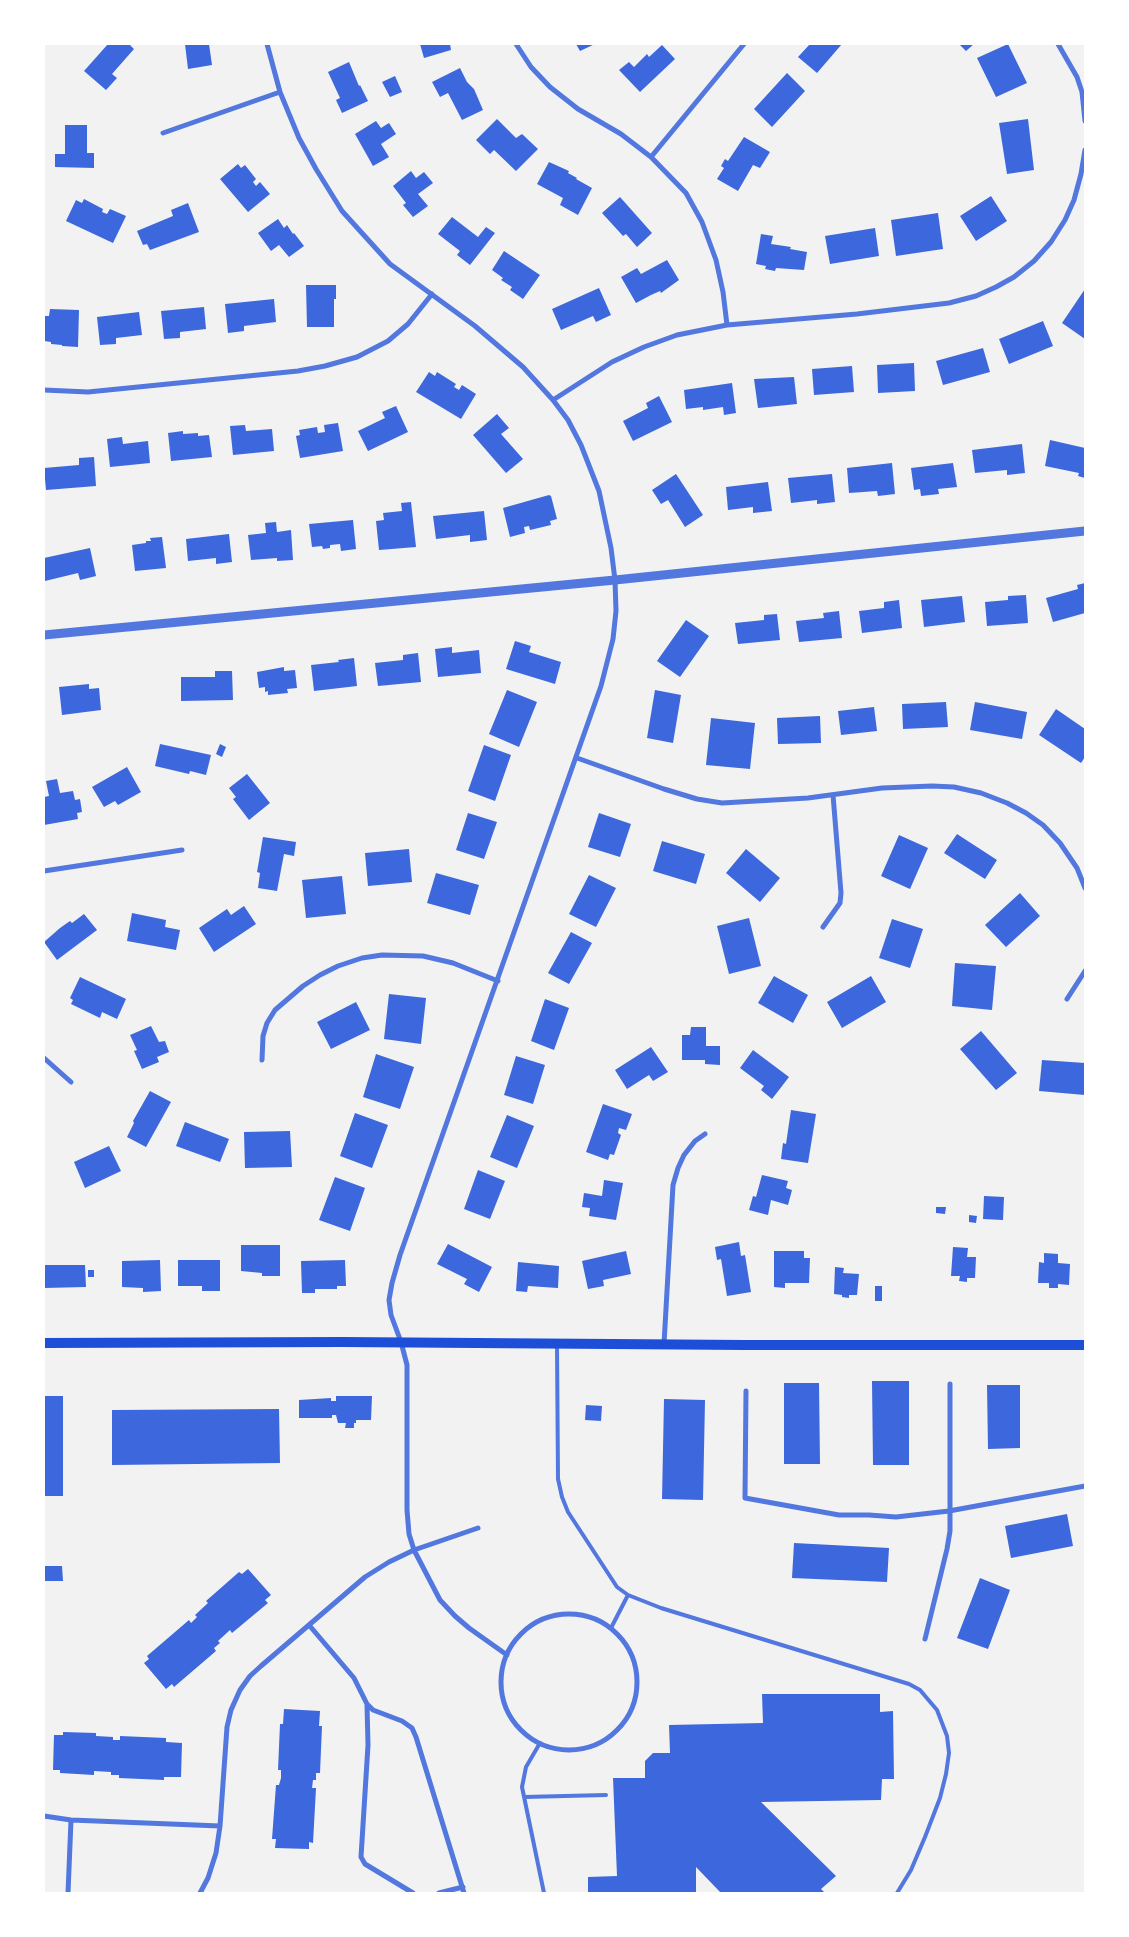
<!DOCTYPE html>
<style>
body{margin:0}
#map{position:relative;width:1129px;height:1937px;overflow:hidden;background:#f2f2f2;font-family:Rubik,sans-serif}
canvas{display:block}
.frame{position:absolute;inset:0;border:45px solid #fff;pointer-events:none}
</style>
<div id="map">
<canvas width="1129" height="1937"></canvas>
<div class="frame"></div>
</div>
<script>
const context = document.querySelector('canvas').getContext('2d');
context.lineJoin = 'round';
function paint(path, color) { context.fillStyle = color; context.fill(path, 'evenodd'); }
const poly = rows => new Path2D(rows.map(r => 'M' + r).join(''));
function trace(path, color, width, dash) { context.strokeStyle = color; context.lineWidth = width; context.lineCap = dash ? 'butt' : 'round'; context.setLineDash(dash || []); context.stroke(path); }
paint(poly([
 [108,44,129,44,134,49,112,74,117,78,106,90,84,71],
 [185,44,209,44,212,65,188,69],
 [420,44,450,44,451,50,424,58],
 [576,44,595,44,580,51],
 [810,44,842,44,817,73,798,57],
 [959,44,974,44,966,51],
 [1008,44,1027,83,996,97,977,58],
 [662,45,675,59,640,92,619,70,629,62,634,67,647,54,649,57],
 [349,62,359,86,360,85,368,101,342,113,336,100,340,98,328,72],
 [460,68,467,82,474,89,483,110,462,120,448,93,440,97,432,82],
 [787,73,805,91,772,127,754,109],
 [395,76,402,92,390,97,382,82],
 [497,119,516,138,522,134,538,149,516,171,494,150,490,154,476,140],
 [1028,119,1034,170,1007,174,999,123],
 [376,121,381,128,389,123,396,134,381,144,389,157,373,166,355,134],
 [65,125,87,125,87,153,94,153,94,168,55,167,55,154,65,154],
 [744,137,770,152,760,168,753,165,738,191,717,179,724,168,721,166,725,159,728,161],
 [549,162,569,171,568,173,577,178,576,179,592,188,578,215,560,205,563,198,537,184],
 [238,164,241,168,245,165,256,179,253,182,256,186,260,182,270,194,248,212,220,179],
 [411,171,416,178,424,172,433,183,418,194,428,206,413,217,403,205,406,203,393,186],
 [991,196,1007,221,976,241,960,216],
 [620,197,652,233,637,247,626,234,623,236,602,213],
 [84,199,103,209,102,212,107,214,110,209,126,216,113,243,66,221,76,200,82,203],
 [188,203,199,232,150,250,147,244,143,245,137,231,173,216,171,210],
 [938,213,943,249,896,256,891,220],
 [452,217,478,237,486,227,495,233,470,265,457,255,460,251,438,234],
 [278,219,284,228,287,225,293,234,294,233,304,246,289,257,279,245,271,251,258,233],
 [875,228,879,256,830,264,825,236],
 [761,234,773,236,771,244,791,247,790,249,807,252,804,270,776,268,775,271,765,269,766,266,756,264],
 [504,251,540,275,523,299,510,290,512,287,501,280,503,278,492,270],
 [667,260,679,280,661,293,660,291,651,295,636,303,621,277,637,268,641,274],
 [306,285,336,285,336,299,334,299,334,327,307,327],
 [599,288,611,315,596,322,593,316,561,330,552,309],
 [1085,289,1085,339,1062,323],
 [274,299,276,322,244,326,244,331,228,333,225,304],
 [204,307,206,329,180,332,180,338,164,339,161,311],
 [50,309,79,310,78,347,62,346,62,345,51,344,51,342,44,341,44,316,49,316],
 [139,312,142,335,116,338,116,344,100,345,97,317],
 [1043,321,1053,346,1009,364,999,339],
 [983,348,990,372,943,385,936,361],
 [914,363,915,391,878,393,877,365],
 [852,366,854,392,814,395,812,369],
 [429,372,435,376,437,372,456,384,454,387,459,390,462,385,476,394,461,419,416,392],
 [794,377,797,404,758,408,754,379],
 [732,383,736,413,724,415,723,407,703,410,703,407,686,409,684,390],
 [659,396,672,422,633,441,623,421,648,408,646,403],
 [396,406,408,432,368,451,358,431,385,418,382,412],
 [497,414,509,428,501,434,523,459,506,473,473,435],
 [338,423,343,451,300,458,296,436,300,435,299,430,317,427,318,433,325,432,324,425],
 [245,425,246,431,272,429,274,451,233,455,230,426],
 [183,431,183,434,198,433,198,436,209,435,212,457,171,461,168,433],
 [122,437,123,444,148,441,150,463,110,467,107,439],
 [1050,440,1085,448,1085,478,1078,476,1079,473,1045,466],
 [1022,444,1025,473,1007,475,1007,470,975,473,972,450],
 [94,457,96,486,46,490,44,468,79,465,79,458],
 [892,463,895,494,878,496,877,491,849,493,847,468],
 [953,463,957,487,938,489,939,494,921,496,920,489,914,490,911,468],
 [676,474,703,515,685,527,668,500,661,504,652,490],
 [832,474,835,502,817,504,817,500,791,503,788,478],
 [768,482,772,511,753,513,753,507,728,510,726,487],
 [549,495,551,496,557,519,550,521,551,525,530,530,529,526,524,527,525,533,510,537,503,508],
 [411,502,416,547,379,550,376,521,384,520,383,513,402,511,401,503],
 [484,511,487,540,470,542,470,535,436,539,433,516],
 [353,520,356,549,341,551,340,544,330,545,330,548,323,549,322,546,312,547,309,524],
 [276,522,277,532,291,530,293,560,277,561,277,558,251,560,248,535,266,533,265,523],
 [229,534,232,562,216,564,216,558,188,561,186,539],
 [162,537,166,568,135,571,132,545,146,543,146,541,151,541,150,538],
 [90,548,96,576,80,580,78,573,45,581,44,558],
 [1085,583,1085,613,1053,622,1046,598,1078,589,1077,585],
 [1026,595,1028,623,987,626,985,602,1008,600,1008,596],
 [962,596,965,622,924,627,921,600],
 [899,600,902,628,862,633,859,611,884,608,884,602],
 [839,611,842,638,799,642,796,621,824,618,823,613],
 [777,614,780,640,738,644,735,623,764,620,764,615],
 [686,620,709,636,680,677,657,661],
 [515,641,531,646,529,652,561,662,555,684,506,669],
 [452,647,452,653,479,650,481,673,438,677,435,649],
 [418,653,421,682,378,686,375,663,403,660,403,655],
 [354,658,357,686,314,691,311,665,339,662,338,660],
 [284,667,284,671,295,670,297,688,287,689,288,693,268,695,268,691,265,692,265,687,259,688,257,672],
 [215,671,232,671,233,700,181,701,181,677,215,677],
 [89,684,89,689,99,688,101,710,62,715,59,687],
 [507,690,537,702,519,747,489,734],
 [655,690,681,695,673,743,647,738],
 [946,702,948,727,903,729,902,704],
 [975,702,1027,712,1022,739,970,730],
 [874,707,877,731,841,735,838,711],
 [1056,709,1085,729,1085,757,1081,763,1039,735],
 [820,716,821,743,778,744,777,718],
 [711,718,755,723,750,769,706,765],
 [160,744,211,755,206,775,190,771,189,774,155,766],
 [220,744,226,747,222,757,216,754],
 [484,745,511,755,495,801,468,791],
 [127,767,141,792,118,805,115,801,104,807,92,787],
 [247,774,270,803,249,820,233,799,236,797,229,788],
 [57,779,60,793,73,791,75,800,80,799,82,812,77,813,78,819,44,825,44,797,49,796,46,781],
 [468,813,497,822,484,859,456,850],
 [599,813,631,824,620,857,588,847],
 [957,834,997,860,985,879,944,853],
 [899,835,928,848,910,889,881,876],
 [263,837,296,842,294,856,284,854,277,891,258,888,260,873,257,872],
 [662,841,705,854,696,884,653,871],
 [409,849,412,882,368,886,365,853],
 [746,849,780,878,760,902,726,873],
 [436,873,479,885,470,915,427,903],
 [589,875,616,888,596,927,569,914],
 [342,876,346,914,306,918,302,880],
 [1020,893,1040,916,1006,947,985,925],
 [244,906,256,924,214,952,199,928,227,909,231,915],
 [132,913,166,920,165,927,180,930,176,950,127,941],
 [84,914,97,930,57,960,44,942,60,928,70,921,72,923],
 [749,918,761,966,729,974,717,926],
 [892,919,923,929,910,968,879,958],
 [571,932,592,943,569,984,548,973],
 [955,963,996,966,992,1010,952,1006],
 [774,976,808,995,793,1023,758,1003],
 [871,976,886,1002,842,1028,827,1002],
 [80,977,126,999,117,1019,102,1012,100,1018,71,1004,73,1000,70,998],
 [389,994,426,998,421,1044,384,1039],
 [545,999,569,1008,554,1050,531,1041],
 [356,1002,370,1030,331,1049,317,1022],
 [151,1026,159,1042,165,1041,169,1052,157,1057,159,1062,142,1069,134,1051,137,1050,130,1035],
 [691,1027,706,1027,706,1046,720,1046,720,1065,705,1064,705,1060,682,1060,682,1035,690,1035],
 [981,1031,1017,1073,996,1090,960,1049],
 [651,1047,668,1072,653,1081,649,1075,627,1089,615,1070],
 [753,1050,789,1077,772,1099,761,1090,764,1086,740,1068],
 [376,1054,414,1067,400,1109,363,1097],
 [516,1056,545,1065,533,1104,504,1095],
 [1042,1060,1085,1063,1085,1095,1039,1091],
 [150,1091,171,1102,146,1147,127,1137,134,1123,133,1121],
 [603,1104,632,1114,626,1130,619,1128,618,1133,621,1135,614,1155,610,1154,608,1160,586,1152],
 [791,1110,816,1114,808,1163,781,1159,783,1143,786,1144],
 [355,1113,388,1125,372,1168,340,1156],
 [507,1115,534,1126,517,1168,490,1157],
 [185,1122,229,1139,220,1162,176,1146],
 [290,1131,292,1167,245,1168,244,1132],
 [109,1146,121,1171,85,1188,74,1162],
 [478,1170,505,1181,490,1219,464,1209],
 [762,1175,788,1181,786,1188,792,1190,788,1205,771,1200,768,1215,749,1210,753,1196,756,1197],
 [335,1177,365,1188,350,1231,319,1220],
 [604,1180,623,1183,616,1220,589,1216,590,1208,582,1207,584,1193,602,1196],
 [984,1196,1004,1197,1003,1220,983,1219],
 [936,1207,946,1207,945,1214,936,1213],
 [969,1215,977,1216,976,1223,969,1222],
 [739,1242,741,1256,745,1255,751,1292,727,1296,721,1259,717,1260,715,1247],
 [448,1244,492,1267,479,1292,464,1284,467,1279,437,1264],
 [241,1245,280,1245,280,1276,262,1276,262,1273,241,1271],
 [953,1247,968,1248,967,1257,976,1257,975,1278,967,1278,967,1282,959,1281,960,1276,951,1276],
 [626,1251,631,1274,603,1280,604,1286,588,1289,582,1261],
 [774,1251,804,1251,804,1258,810,1258,809,1283,785,1283,785,1288,774,1287],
 [1044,1253,1058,1254,1058,1263,1070,1264,1069,1285,1058,1284,1058,1288,1049,1288,1049,1283,1038,1283,1039,1262,1044,1263],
 [160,1260,161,1291,143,1292,143,1288,122,1287,122,1261],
 [178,1260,220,1260,220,1291,202,1291,202,1286,178,1286],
 [345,1260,346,1286,337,1286,337,1289,315,1289,315,1293,302,1293,301,1261],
 [518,1262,559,1266,558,1288,528,1286,527,1292,516,1291],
 [44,1265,85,1265,86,1287,44,1288],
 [835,1267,844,1268,843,1273,859,1274,857,1295,849,1295,849,1298,842,1297,842,1295,834,1294],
 [88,1270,94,1270,94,1277,88,1277],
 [875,1286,882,1286,882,1301,875,1301],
 [872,1381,909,1381,909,1465,873,1465],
 [784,1383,819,1383,820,1464,784,1464],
 [987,1385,1020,1385,1020,1448,988,1449],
 [44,1396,63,1396,63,1496,44,1496],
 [336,1396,372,1396,371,1420,356,1420,356,1423,354,1423,354,1428,345,1428,346,1423,338,1423,336,1415,332,1415,332,1418,299,1418,299,1400,331,1398,331,1401,336,1401],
 [664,1399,705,1400,703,1500,662,1499],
 [586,1405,602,1406,601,1421,585,1420],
 [279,1409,280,1463,112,1465,112,1410],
 [1067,1514,1073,1546,1011,1558,1005,1526],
 [794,1543,889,1548,887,1582,792,1578],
 [44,1566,62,1566,63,1581,44,1581],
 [248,1569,271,1595,265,1600,268,1603,232,1633,230,1630,218,1641,220,1643,214,1648,216,1651,174,1687,172,1684,166,1689,144,1663,149,1659,147,1656,189,1620,191,1623,197,1617,195,1615,208,1603,206,1601,239,1572,242,1574],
 [980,1578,1010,1590,988,1649,957,1638],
 [762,1694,880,1694,880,1712,893,1711,894,1779,882,1779,881,1800,761,1802,836,1876,821,1889,825,1893,721,1893,696,1867,696,1893,588,1893,588,1877,617,1876,613,1778,645,1778,645,1761,653,1753,670,1753,669,1725,763,1723],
 [284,1709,320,1711,319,1726,322,1726,320,1773,316,1773,316,1780,313,1780,312,1788,316,1788,313,1843,309,1842,309,1849,275,1848,276,1839,272,1839,276,1785,279,1785,281,1778,281,1770,278,1770,280,1724,283,1724],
 [63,1732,96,1733,96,1736,113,1737,113,1740,120,1740,120,1736,166,1738,166,1742,182,1743,181,1777,164,1777,164,1780,119,1778,119,1775,111,1775,111,1772,94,1771,94,1775,60,1773,60,1770,53,1770,54,1735,63,1735]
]), '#3d67dc');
trace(poly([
 [557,1346,558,1479,562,1497,568,1512,617,1587,628,1595,661,1608,909,1684,920,1690,937,1710,947,1736,949,1753,946,1774,940,1798,925,1837,911,1870,897,1893],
 [611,1628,628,1595],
 [540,1743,526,1767,522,1787,544,1893],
 [524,1797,606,1795]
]), '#5277de', 4);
trace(poly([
 [267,44,280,92,299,138,316,169,342,211,390,264,475,326,523,367,553,400,568,420,581,445,599,491,611,548,615,580,616,611,613,639,601,686,400,1255,392,1283,389,1300,391,1315,401,1342,407,1365,407,1510,409,1534,414,1550,440,1600,455,1616,469,1628,507,1655],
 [516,44,531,67,550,87,578,109,621,134,651,157,686,193,702,222,716,260,723,292,727,325],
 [1058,44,1077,77,1082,92,1085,121],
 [163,133,280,92],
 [651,157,744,44],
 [44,390,88,392,298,371,325,366,357,357,388,341,408,324,432,294],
 [553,400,612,362,644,347,677,335,727,325,857,314,949,303,976,296,996,287,1014,277,1034,261,1051,242,1065,220,1074,200,1081,174,1085,150],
 [577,758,664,789,697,799,722,803,808,798,882,788,932,786,954,787,981,793,1007,803,1026,813,1043,825,1060,843,1077,868,1085,888],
 [44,871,182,850],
 [823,927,840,903,841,893,833,795],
 [1067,999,1085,971],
 [44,1058,71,1082],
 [262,1060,263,1036,267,1023,275,1010,303,986,320,975,338,966,362,958,382,955,423,956,453,963,498,981],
 [664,1344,673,1185,678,1168,684,1155,695,1141,705,1134],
 [746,1391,745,1498,839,1515,869,1515,896,1517,949,1511,1085,1486],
 '501 1682a68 68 0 1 1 136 0a68 68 0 1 1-136 0Z',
 [309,1625,354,1678,367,1704,373,1710,402,1721,412,1728,416,1737,464,1893],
 [925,1639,947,1549,950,1531,950,1384],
 [367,1705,368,1745,361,1857,365,1864,413,1893],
 [44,1816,71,1820,220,1826],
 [68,1893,71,1820],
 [200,1893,208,1878,216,1853,220,1826,227,1727,231,1710,240,1690,250,1676,261,1666,365,1577,389,1562,414,1550,478,1528],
 [439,1893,463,1887]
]), '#5277de', 5);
trace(poly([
 [44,635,615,580,1085,531]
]), '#5277de', 9);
trace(poly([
 [44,1343,342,1342,745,1345,1085,1345]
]), '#1d4ed8', 10);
</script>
